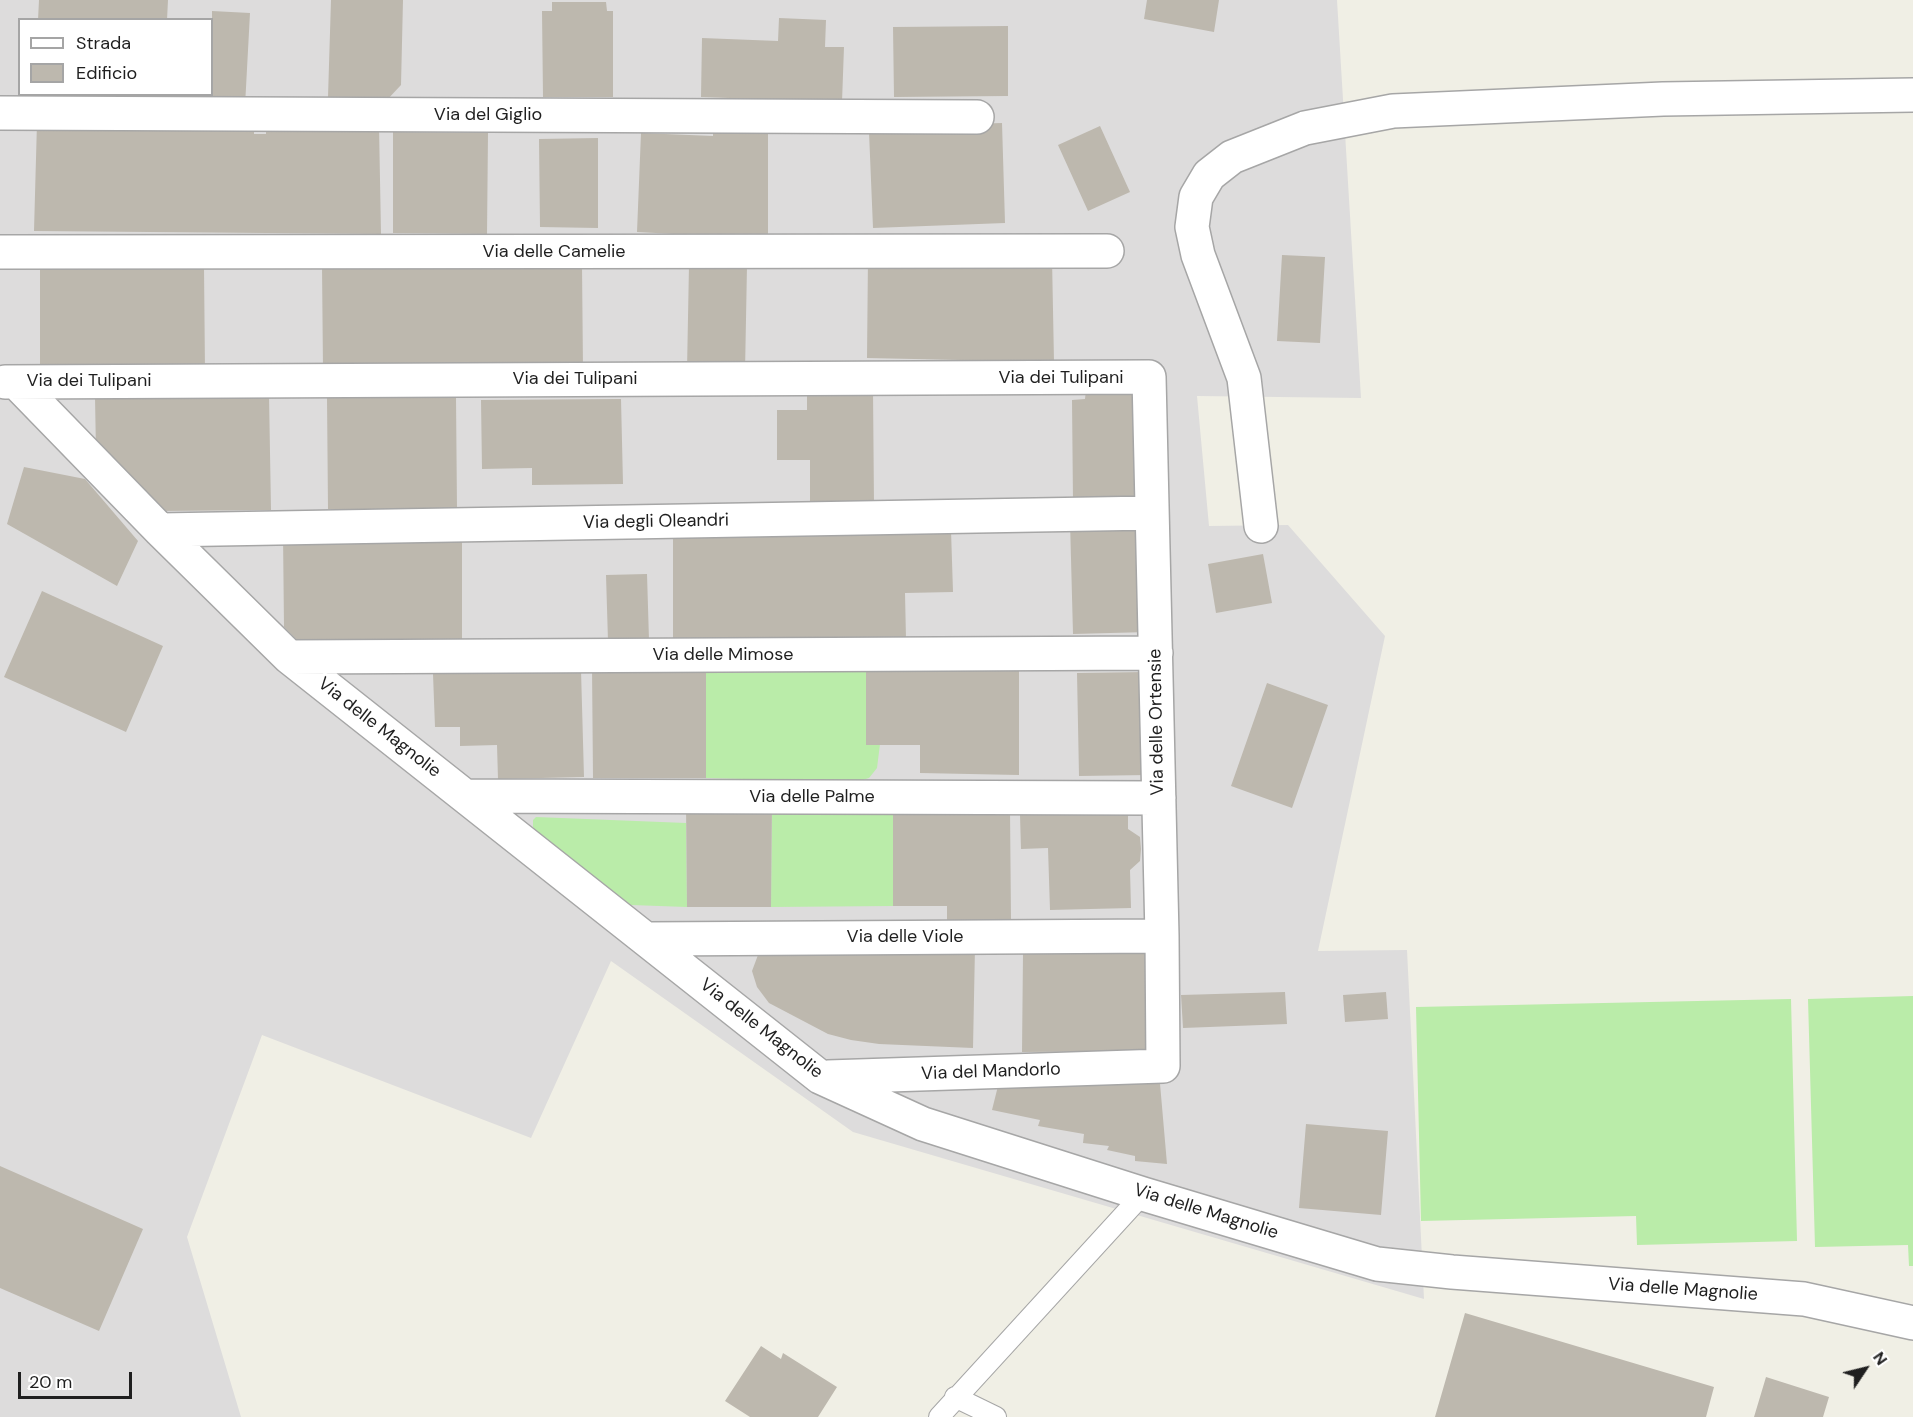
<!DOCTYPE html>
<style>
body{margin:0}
#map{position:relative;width:1913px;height:1417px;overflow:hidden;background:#f0efe5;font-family:"DM Sans",sans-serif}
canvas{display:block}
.legend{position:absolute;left:18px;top:18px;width:195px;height:78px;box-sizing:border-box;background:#fff;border:2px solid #a5a5a5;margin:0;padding:8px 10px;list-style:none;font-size:18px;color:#1f1f1f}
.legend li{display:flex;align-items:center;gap:12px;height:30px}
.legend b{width:30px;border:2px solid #a5a5a5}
.north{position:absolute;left:1835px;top:1339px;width:60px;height:60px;-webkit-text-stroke:4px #fff;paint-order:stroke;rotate:55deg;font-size:16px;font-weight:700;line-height:24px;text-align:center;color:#1f1f1f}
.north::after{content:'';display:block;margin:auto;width:21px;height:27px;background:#1f1f1f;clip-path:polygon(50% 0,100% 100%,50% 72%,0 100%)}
.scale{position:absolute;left:18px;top:1372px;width:114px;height:27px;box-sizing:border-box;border:3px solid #1f1f1f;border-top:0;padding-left:8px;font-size:18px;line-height:21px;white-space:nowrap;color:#1f1f1f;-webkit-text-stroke:4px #fff;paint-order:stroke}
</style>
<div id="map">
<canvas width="1913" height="1417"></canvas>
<ul class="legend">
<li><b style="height:8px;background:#fff"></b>Strada</li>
<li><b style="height:16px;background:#bdb8ae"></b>Edificio</li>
</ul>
<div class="north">N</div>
<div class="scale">20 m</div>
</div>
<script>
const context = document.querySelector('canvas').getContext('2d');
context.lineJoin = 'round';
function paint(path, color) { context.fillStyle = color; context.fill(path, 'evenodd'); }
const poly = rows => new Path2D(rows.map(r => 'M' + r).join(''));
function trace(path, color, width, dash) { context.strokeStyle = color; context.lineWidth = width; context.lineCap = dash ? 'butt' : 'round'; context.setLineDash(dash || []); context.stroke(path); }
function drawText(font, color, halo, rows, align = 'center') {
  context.font = font + ' "DM Sans",sans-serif'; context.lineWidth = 6; context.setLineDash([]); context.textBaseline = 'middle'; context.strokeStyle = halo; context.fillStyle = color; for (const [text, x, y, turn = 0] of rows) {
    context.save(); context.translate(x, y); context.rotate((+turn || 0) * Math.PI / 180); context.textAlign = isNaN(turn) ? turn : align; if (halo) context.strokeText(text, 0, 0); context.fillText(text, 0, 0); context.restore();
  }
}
paint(poly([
 [0,0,1337,0,1361,398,1197,396,1209,526,1288,525,1385,636,1318,951,1407,950,1424,1299,853,1132,611,961,531,1138,262,1035,187,1237,241,1417,0,1417],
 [20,20,212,20,212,94,20,94]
]), '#dddcdc');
paint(poly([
 [866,671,866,744,880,744,877,768,869,778,855,782,706,778,704,673],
 [772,806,893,810,893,906,771,907],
 [536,817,686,823,687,907,631,905,538,834,533,827,533,820],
 [1913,996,1913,1266,1909,1266,1908,1245,1815,1247,1808,999],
 [1791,999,1797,1241,1637,1245,1636,1216,1421,1221,1416,1007]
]), '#baeca9');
paint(poly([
 [39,0,168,0,167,20,38,20],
 [331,0,403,0,401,85,386,101,328,97],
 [1147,0,1219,0,1214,32,1144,19],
 [552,2,606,2,607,11,613,11,613,97,543,97,542,11,552,11],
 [212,11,250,13,245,106,174,102,166,94,212,94],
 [779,18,826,20,825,47,844,47,842,102,701,97,702,38,778,41],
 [1008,26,1008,96,894,97,893,27],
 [37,122,254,128,254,134,266,134,266,127,379,126,381,234,34,231],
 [1002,123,1005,223,873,228,869,132,908,126],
 [1100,126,1130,192,1088,211,1058,145],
 [713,129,768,129,768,237,712,236,637,232,641,133,713,136],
 [393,132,488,133,487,234,393,233],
 [598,138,598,228,540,227,539,139],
 [1282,255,1325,257,1320,343,1277,341],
 [868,256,1052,258,1054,362,867,358],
 [582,265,583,370,323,370,322,266],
 [689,265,747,266,745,372,687,370],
 [40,266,204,267,205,372,40,372],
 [807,390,873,390,874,505,810,505,810,460,777,460,777,410,807,410],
 [1086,390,1144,390,1145,502,1073,502,1072,400,1085,399],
 [269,395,271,510,158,511,96,452,95,397],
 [327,398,456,398,457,509,328,509],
 [621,399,623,484,532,485,532,468,482,469,481,400],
 [24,467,85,479,138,541,117,586,7,524],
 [1145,519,1148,632,1073,634,1070,521],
 [951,530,953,592,905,593,906,639,673,643,673,536],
 [283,534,462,535,462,643,298,641,284,627],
 [1263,554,1272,603,1216,613,1208,564],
 [647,574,649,640,608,641,606,575],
 [42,591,163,646,126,732,4,677],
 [592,666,706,666,706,778,593,778],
 [581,670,584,777,498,779,497,745,460,746,460,727,435,727,433,674],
 [1019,670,1019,775,920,773,920,745,866,745,866,671],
 [1146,672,1148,775,1079,776,1077,673],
 [1267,683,1328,705,1292,808,1231,786],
 [1128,802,1128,829,1140,837,1141,849,1140,861,1130,870,1131,908,1050,910,1048,848,1021,849,1020,815,1048,814],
 [686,804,772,804,771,907,687,907],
 [893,810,1010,810,1011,920,947,920,947,906,893,906],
 [1040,942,1145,943,1147,1051,1022,1052,1023,954],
 [774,943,975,947,973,1048,879,1044,851,1040,828,1034,769,1003,757,987,752,971,758,955],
 [1285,992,1287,1024,1183,1028,1181,995],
 [1386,992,1388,1019,1345,1022,1343,995],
 [1159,1072,1167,1164,1135,1161,1135,1156,1107,1150,1109,1146,1083,1143,1084,1134,1038,1126,1040,1120,992,1110,1000,1078],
 [1306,1124,1388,1131,1381,1215,1299,1208],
 [0,1166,143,1229,99,1331,0,1288],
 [1465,1313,1714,1387,1706,1417,1435,1417],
 [761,1346,781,1359,783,1353,837,1387,818,1417,750,1417,725,1401],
 [1766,1377,1829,1397,1823,1417,1754,1417]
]), '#bdb8ae');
const lane = poly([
 [955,1397,996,1417],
 [939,1417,1143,1194]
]);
const street = poly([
 [0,113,977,117],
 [0,252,1107,251],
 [5,382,1149,377,1162,936,1163,1066,828,1077],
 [16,382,160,530,289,657,820,1077,923,1124,1143,1194,1377,1264,1452,1272,1804,1299,1913,1323],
 [1261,526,1244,378,1198,255,1192,227,1196,197,1209,175,1232,157,1305,128,1393,111,1663,99,1913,95],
 [160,530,1152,513],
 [289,657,1156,653],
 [465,796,1159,798],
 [648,939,1162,936]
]);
trace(lane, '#a6a6a6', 22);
trace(street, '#a6a6a6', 36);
trace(lane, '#fff', 20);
trace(street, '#fff', 33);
drawText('18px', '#1f1f1f', '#fff', [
 ["Via del Giglio",488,115],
 ["Via delle Camelie",554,252],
 ["Via dei Tulipani",1061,378],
 ["Via dei Tulipani",575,379],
 ["Via dei Tulipani",89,381],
 ["Via degli Oleandri",656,522,-1],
 ["Via delle Mimose",723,655],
 ["Via delle Ortensie",1157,722,-91],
 ["Via delle Magnolie",379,728,38],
 ["Via delle Palme",812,797],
 ["Via delle Viole",905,937],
 ["Via delle Magnolie",761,1029,38],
 ["Via del Mandorlo",991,1072,-2],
 ["Via delle Magnolie",1206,1212,17],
 ["Via delle Magnolie",1683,1290,4]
]);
</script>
